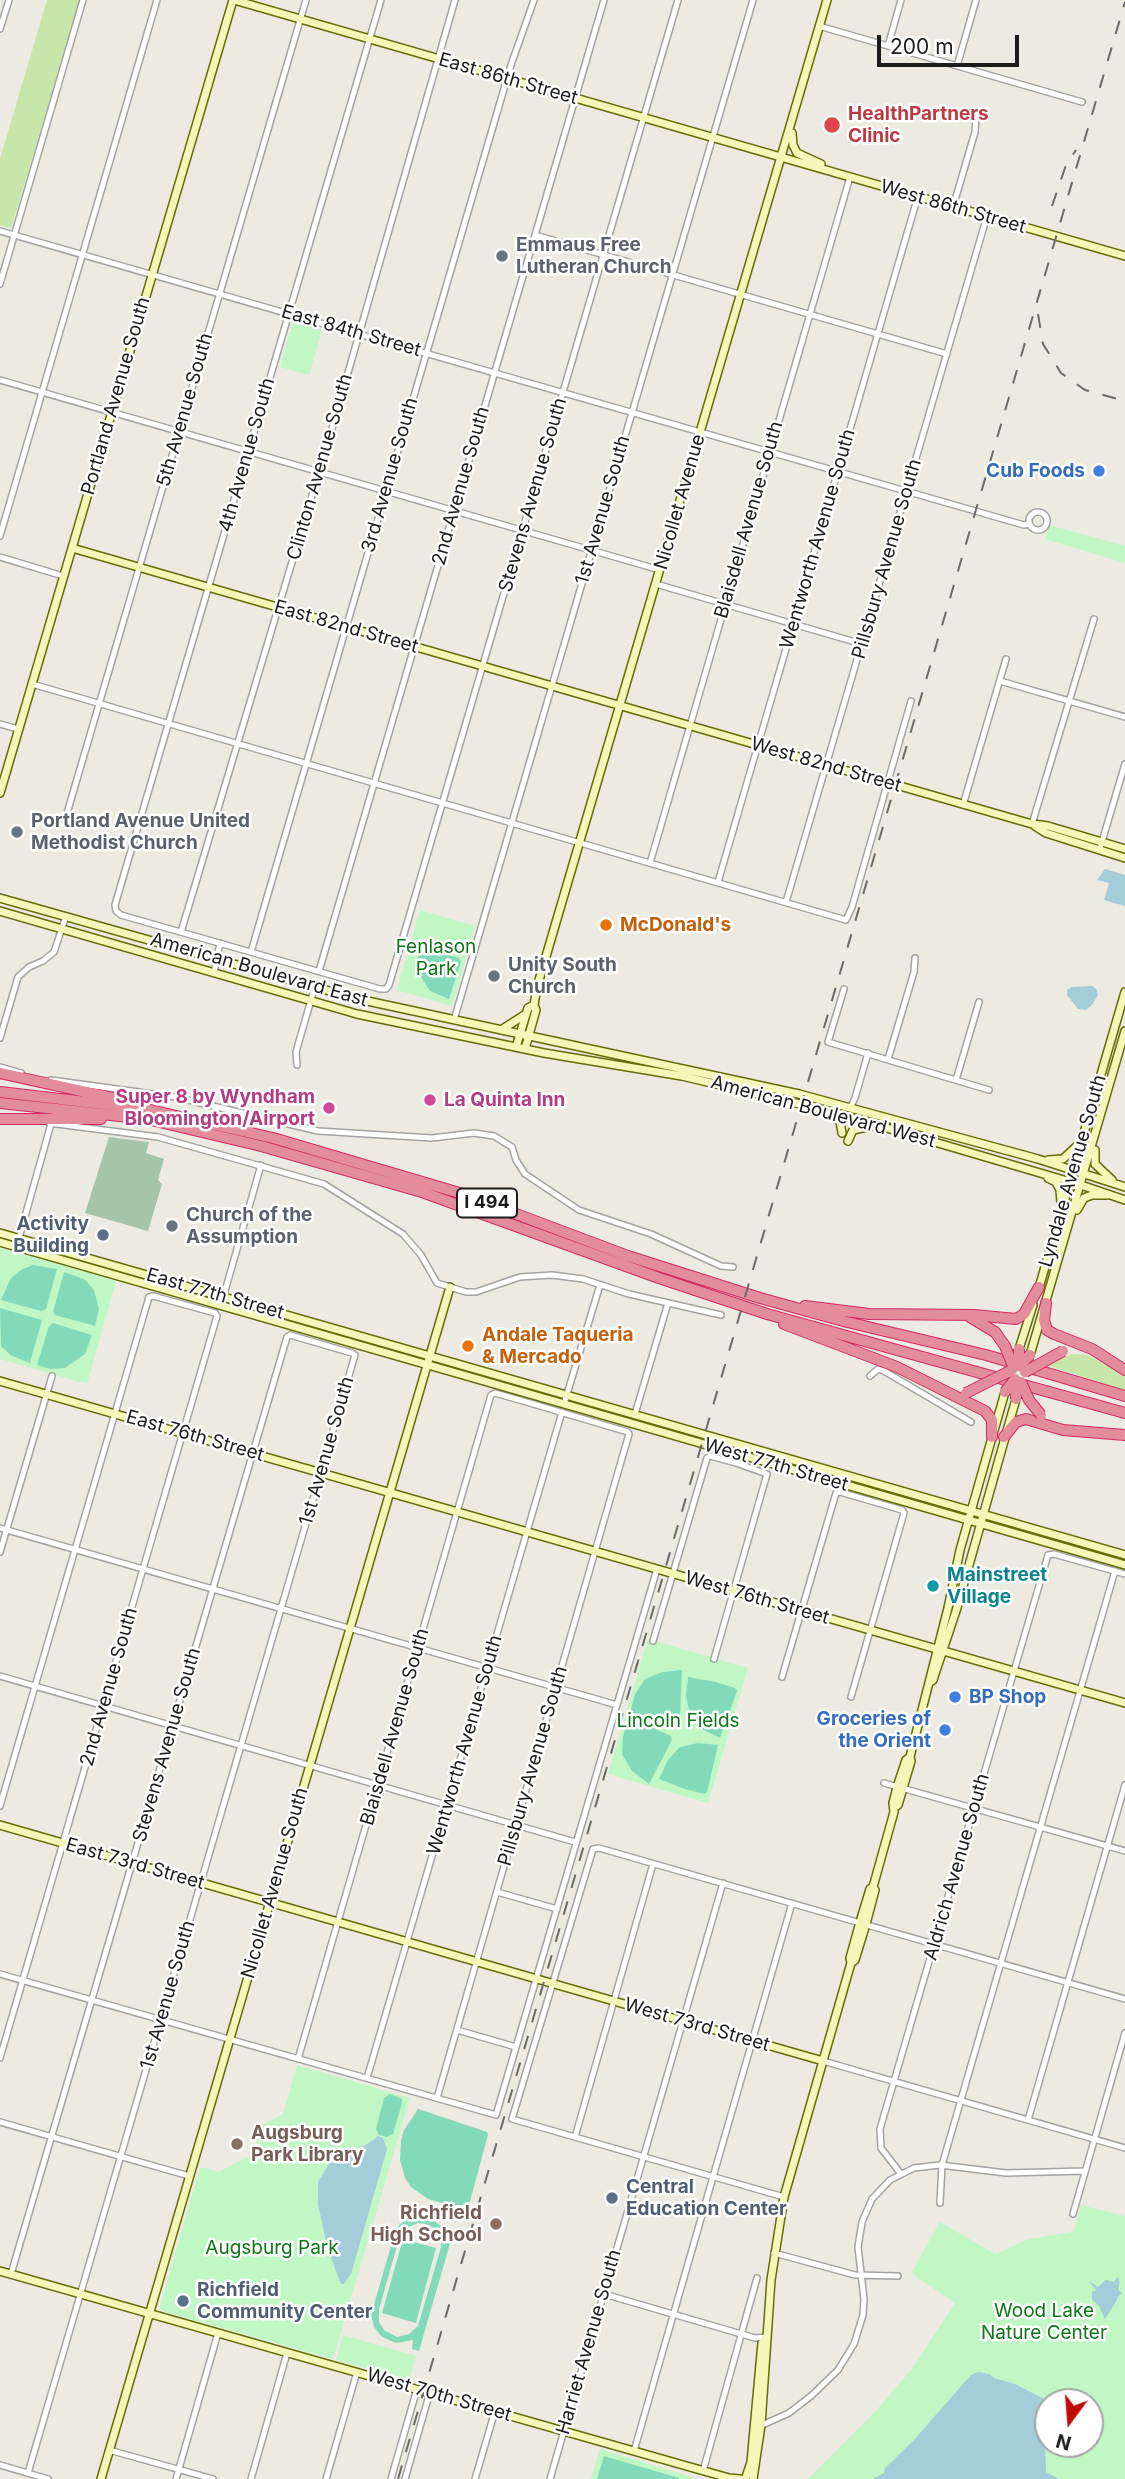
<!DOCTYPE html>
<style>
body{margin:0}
#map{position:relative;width:1125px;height:2479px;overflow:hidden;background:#edeae2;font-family:Inter,sans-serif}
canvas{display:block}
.north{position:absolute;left:1034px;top:2388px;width:70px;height:70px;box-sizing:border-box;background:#fff;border:2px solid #a4a4a4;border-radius:50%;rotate:196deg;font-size:19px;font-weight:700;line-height:28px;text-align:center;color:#1c1c1c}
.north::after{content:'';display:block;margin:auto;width:24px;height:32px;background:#c10a07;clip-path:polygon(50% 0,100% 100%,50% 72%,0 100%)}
.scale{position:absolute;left:877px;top:35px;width:142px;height:32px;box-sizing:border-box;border:4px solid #1c1c1c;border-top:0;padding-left:9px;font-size:21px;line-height:24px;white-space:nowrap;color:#1c1c1c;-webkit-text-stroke:5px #fff;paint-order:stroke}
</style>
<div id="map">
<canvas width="1125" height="2479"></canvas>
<div class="north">N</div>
<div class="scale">200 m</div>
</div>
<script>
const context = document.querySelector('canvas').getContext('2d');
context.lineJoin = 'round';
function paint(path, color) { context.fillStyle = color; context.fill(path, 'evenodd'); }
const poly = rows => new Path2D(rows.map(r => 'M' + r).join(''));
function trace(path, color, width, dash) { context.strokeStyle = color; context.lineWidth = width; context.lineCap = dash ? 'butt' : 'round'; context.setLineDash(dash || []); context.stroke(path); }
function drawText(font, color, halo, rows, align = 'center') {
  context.font = font + ' Inter,sans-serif'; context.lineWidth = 5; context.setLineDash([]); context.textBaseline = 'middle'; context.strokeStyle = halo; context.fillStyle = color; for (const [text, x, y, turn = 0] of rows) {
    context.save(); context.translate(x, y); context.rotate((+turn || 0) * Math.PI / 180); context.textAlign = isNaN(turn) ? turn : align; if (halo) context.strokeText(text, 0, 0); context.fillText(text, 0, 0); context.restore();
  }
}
paint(poly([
 [47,0,80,0,11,228,0,225,0,159],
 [1071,1354,1088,1355,1125,1375,1125,1390,1046,1365]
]), '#c7e6a9');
paint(poly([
 [109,1137,149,1142,146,1153,164,1159,158,1180,162,1184,148,1231,85,1213]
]), '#a4c5aa');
paint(poly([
 [293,322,322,330,309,375,280,367],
 [1049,525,1125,546,1125,563,1045,539],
 [420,910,475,926,452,1006,397,990],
 [0,1248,116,1281,87,1384,0,1359],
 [648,1639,748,1668,708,1803,608,1774],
 [297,2065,410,2098,333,2359,159,2310,200,2167,219,2172,253,2154,261,2126,283,2114],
 [1081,2205,1125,2216,1125,2479,808,2479,872,2415,912,2369,955,2303,911,2273,940,2222,995,2254,1029,2239,1073,2232],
 [1048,2402,1090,2402,1090,2444,1048,2444],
 [343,2335,416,2356,409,2380,336,2360],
 [600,2449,698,2479,591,2479]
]), '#c0f7c5');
paint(poly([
 [421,947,459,958,461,962,449,999,430,991,420,975,417,960],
 [33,1265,57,1269,46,1309,41,1311,1,1300,11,1278,21,1270],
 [64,1272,84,1279,94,1290,99,1309,95,1326,55,1315,53,1312],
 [0,1308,42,1320,30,1363,12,1356,1,1346],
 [53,1323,92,1335,85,1354,65,1368,50,1369,37,1365,49,1326],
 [682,1670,680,1717,677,1720,630,1713,635,1694,645,1679,662,1672],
 [688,1677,716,1682,735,1688,737,1691,720,1738,702,1729,690,1715,686,1696],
 [628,1717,671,1736,672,1740,649,1784,632,1771,622,1754,623,1737],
 [698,1743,718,1745,707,1792,704,1794,685,1789,659,1779,668,1760,680,1747],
 [390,2094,402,2099,402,2103,393,2134,387,2137,379,2135,376,2129,384,2098],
 [418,2109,487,2132,488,2135,469,2205,448,2205,428,2199,411,2187,405,2178,400,2160,401,2140,404,2130],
 [413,2217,423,2217,433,2220,441,2226,448,2239,451,2240,419,2351,412,2349,413,2340,396,2343,382,2337,374,2327,371,2315,395,2232,400,2224],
 [418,2223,426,2224,434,2228,441,2239,441,2247,418,2326,409,2334,397,2337,384,2330,379,2322,379,2309,400,2236,406,2228],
 [403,2239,436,2248,416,2323,382,2313],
 [604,2456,679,2478,679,2479,597,2479]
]), '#83daba');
paint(poly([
 [1105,869,1125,875,1125,906,1104,900,1109,883,1097,880],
 [1092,986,1097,990,1098,995,1092,1005,1086,1010,1078,1009,1067,995,1067,990,1072,987],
 [378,2136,383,2138,387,2149,351,2274,344,2284,341,2284,328,2250,318,2204,318,2182,329,2164,346,2152,366,2145],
 [1117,2277,1120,2282,1118,2289,1121,2293,1124,2292,1118,2296,1117,2300,1105,2319,1099,2306,1092,2300,1092,2292,1096,2290,1089,2281,1098,2287,1106,2280,1114,2282],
 [978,2372,989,2374,994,2378,1015,2384,1044,2399,1046,2472,1059,2479,872,2479,884,2473,885,2468,913,2441,971,2375]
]), '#a4cdda');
const street = poly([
 [381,0,115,905,116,911,121,915,380,989,386,989,389,985,678,0],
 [819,26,1082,102],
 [0,29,9,0],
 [888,46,901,0],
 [957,66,976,0],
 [953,207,975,132,976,115],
 [0,231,1024,525,1029,524],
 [535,235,947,354],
 [0,284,83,0],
 [0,380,660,570],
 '1029 521a9 9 0 1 1 18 0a9 9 0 1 1-18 0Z',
 [0,536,157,0],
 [0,557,63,576],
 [656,584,862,644],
 [1000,681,1125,717],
 [32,684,846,920,852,907,911,701],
 [0,724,18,729],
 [963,805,1006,659],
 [65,820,306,0],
 [1032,824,1094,619],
 [1101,845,1125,764],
 [650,863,850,177],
 [718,882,918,196],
 [786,902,987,216],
 [181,932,331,432,455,0],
 [251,952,511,65,534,0],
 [319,971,604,0],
 [214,973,220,943],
 [844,989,828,1042,989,1090],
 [454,1020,753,0],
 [0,1038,18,977,29,967,43,961,54,952,66,916],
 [888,1059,914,972,915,958],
 [297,1065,296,1052,315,986],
 [0,1067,21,1073],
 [51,1080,175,1097,318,1131,432,1138,474,1133,494,1136,512,1147,516,1160,525,1174,579,1210,651,1234,721,1266,733,1267],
 [956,1080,979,1002],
 [850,1108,855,1098,868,1053],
 [49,1123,158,1137,324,1184,403,1234,421,1255,437,1283,466,1292,476,1292,520,1277,552,1275,583,1279,629,1294,721,1315],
 [19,1238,51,1124],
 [221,1305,261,1165],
 [870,1376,878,1369,884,1371,971,1422],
 [564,1404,600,1285],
 [635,1414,668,1303],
 [0,1528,617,1705],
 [0,1552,52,1376],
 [653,1641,707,1458,710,1456,736,1463,767,1474,714,1659],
 [0,1676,575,1842],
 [782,1677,836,1493,840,1492,902,1510,904,1513,851,1697],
 [884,1783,1125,1851],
 [0,1806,149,1297,153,1296,215,1313,217,1316,0,2058],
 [497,1892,557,1909],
 [0,1974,496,2115,657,1569],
 [457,2030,516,2047],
 [298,2059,491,1395,495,1393,523,1401,628,1432,629,1434,437,2098],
 [823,2061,1125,2148],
 [367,2078,562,1412],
 [1028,2120,1125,1785],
 [0,2122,189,2176],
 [575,2137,653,1864],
 [901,2174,881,2148,880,2129,1048,1555,1054,1554,1125,1574],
 [784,2197,512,2119,593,1849,599,1848,1125,1999],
 [940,2203,942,2165,1115,1571],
 [1073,2214,1125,2033],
 [774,2253,855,2275,898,2276],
 [11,2274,287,1337,290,1335,352,1353,355,1355,321,1472,28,2473],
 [604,2294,755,2338,766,2337],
 [760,2426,789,2413,811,2396,838,2370,854,2344,863,2315,864,2299,858,2247,862,2222,872,2199,890,2180,914,2168,940,2165,1006,2173,1085,2171],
 [109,2450,213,2479],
 [634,2451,792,1903],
 [0,2465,48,2479],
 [703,2471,757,2278],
 [176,2479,218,2333],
 [251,2479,287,2353],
 [326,2479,357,2372],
 [391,2479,417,2389],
 [405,2479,430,2392],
 [475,2479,495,2411],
 [550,2479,723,1883]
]);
const secondary = poly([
 [234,0,1125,256],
 [792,133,793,145,797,153,821,164],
 [72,548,1032,824,1048,826,1125,849],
 [0,793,233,0],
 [1035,826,1046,833,1125,858],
 [0,898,358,999,799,1094,1038,1159,1125,1187],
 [0,911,357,1014,544,1053,682,1076,829,1111,1081,1185,1125,1200],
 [501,1030,526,1014],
 [516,1047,528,1008,534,1005],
 [525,1049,536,1010,534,1005,537,987,827,0],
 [826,1114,840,1121,842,1133],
 [848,1141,853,1130,871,1126],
 [1095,1150,1095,1164,1112,1180],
 [1048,1160,1063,1159,1079,1144],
 [1048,1178,1056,1182,1060,1190,1061,1202],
 [1077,1210,1084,1198,1092,1195,1107,1195],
 [0,1233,1125,1555],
 [0,1242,1125,1565],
 [1038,1291,1125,992],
 [1019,1349,1033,1305],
 [1030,1355,1125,1031],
 [0,1381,1125,1703],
 [930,1682,933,1680,956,1611,1016,1399],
 [894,1808,898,1805,911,1761,910,1757,948,1608,960,1550,1005,1392],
 [0,1825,823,2061],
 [851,1963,850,1958,860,1922,870,1889,873,1887],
 [0,2271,729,2478,740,2479],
 [746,2477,751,2462,762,2343,766,2337],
 [101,2479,450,1287],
 [753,2479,761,2425,771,2280,784,2197,851,1963,855,1960,866,1924,875,1890,873,1887,894,1812,893,1803,897,1787,906,1760,910,1757]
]);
const highway = poly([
 [0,1073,131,1102],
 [0,1092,146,1109,273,1138,463,1194,628,1256,760,1298,847,1322,986,1355,1125,1396],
 [0,1103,147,1119,261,1146,422,1192,659,1278,767,1314,1125,1413],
 [0,1119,101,1119],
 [1046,1303,1044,1320,1047,1330,1054,1334,1092,1349,1125,1370],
 [805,1306,869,1314,974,1315,1016,1319,1024,1314,1039,1287],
 [970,1317,995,1332],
 [784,1324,897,1367,985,1411,992,1420,992,1437],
 [1004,1437,1016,1422,1026,1419,1063,1430,1125,1435]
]);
trace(street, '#a3a3a3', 8);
trace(secondary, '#626e09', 10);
trace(highway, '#d12a61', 12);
trace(street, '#fff', 5);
trace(secondary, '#f3f7b7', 7);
trace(highway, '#e38c9b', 10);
trace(poly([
 [1052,206,1066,165,1076,150],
 [1038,314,1043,344,1061,373,1085,390,1125,401],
 [398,2479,1125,2]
]), '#6a6a6a', 2, [14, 14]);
const highwayBridge = poly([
 [995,1332,1005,1346,1013,1366],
 [1019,1349,1019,1366],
 [1019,1366,1030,1355],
 [1025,1372,1063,1351],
 [1015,1379,1016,1399],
 [1021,1382,1029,1400,1041,1415],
 [1005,1392,1015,1379],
 [966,1393,1012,1370]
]);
trace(highwayBridge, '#d12a61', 12, []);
trace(highwayBridge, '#e38c9b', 10);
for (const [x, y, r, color] of [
 [832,125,9,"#e0444e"],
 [502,256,7,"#6b7280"],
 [1099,471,7,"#3f7fe0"],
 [17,832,7,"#6b7280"],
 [606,925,7,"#e8710a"],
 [494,976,7,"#6b7280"],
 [430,1100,7,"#d1479c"],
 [329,1108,7,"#d1479c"],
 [172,1226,7,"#6b7280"],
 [103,1235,7,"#5c6f8a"],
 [468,1346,7,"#e8710a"],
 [933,1586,7,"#0f9aa8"],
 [955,1697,7,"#3f7fe0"],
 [945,1730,7,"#3f7fe0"],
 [237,2144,7,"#8d6e63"],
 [612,2198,7,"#5c6f8a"],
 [496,2224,7,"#8d6e63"],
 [183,2301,7,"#5c6f8a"]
]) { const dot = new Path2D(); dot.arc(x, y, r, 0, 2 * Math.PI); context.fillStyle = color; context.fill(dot); trace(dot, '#fff', 2.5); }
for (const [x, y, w] of [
 [487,1203,60]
]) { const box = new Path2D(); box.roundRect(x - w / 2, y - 14.5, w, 29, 5); context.fillStyle = '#fff'; context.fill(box); trace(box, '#1c1c1c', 2); }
drawText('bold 18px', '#1c1c1c', null, [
 ["I 494",487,1203]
]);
drawText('19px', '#1c1c1c', '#fff', [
 ["East 86th Street",508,79,16],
 ["West 86th Street",953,207,16],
 ["East 84th Street",351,331,16],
 ["Portland Avenue South",116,396,-74],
 ["5th Avenue South",185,410,-74],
 ["4th Avenue South",247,455,-74],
 ["Clinton Avenue South",320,467,-74],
 ["3rd Avenue South",390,475,-74],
 ["2nd Avenue South",461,486,-74],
 ["Stevens Avenue South",533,495,-74],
 ["Nicollet Avenue",680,502,-74],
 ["1st Avenue South",603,510,-74],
 ["Blaisdell Avenue South",749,520,-74],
 ["Wentworth Avenue South",818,539,-74],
 ["Pillsbury Avenue South",887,559,-74],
 ["East 82nd Street",346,627,16],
 ["West 82nd Street",826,765,16],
 ["American Boulevard East",259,970,16],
 ["American Boulevard West",823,1112,15],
 ["Lyndale Avenue South",1073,1171,-74],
 ["East 77th Street",215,1294,16],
 ["East 76th Street",195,1436,16],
 ["1st Avenue South",327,1451,-74],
 ["West 77th Street",776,1465,16],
 ["West 76th Street",757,1598,16],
 ["2nd Avenue South",109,1687,-74],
 ["Blaisdell Avenue South",395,1727,-74],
 ["Stevens Avenue South",167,1745,-74],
 ["Wentworth Avenue South",465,1745,-74],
 ["Pillsbury Avenue South",533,1766,-74],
 ["East 73rd Street",135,1864,16],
 ["Aldrich Avenue South",957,1867,-74],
 ["Nicollet Avenue South",275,1883,-74],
 ["1st Avenue South",168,1995,-74],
 ["West 73rd Street",697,2025,16],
 ["Harriet Avenue South",589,2342,-74],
 ["West 70th Street",439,2395,16]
]);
drawText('bold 19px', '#be3a42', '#fff', [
 ["HealthPartners",848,114],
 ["Clinic",848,136]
], 'left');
drawText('bold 19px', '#5b616d', '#fff', [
 ["Emmaus Free",516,245],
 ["Lutheran Church",516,267],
 ["Portland Avenue United",31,821],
 ["Methodist Church",31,843],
 ["Unity South",508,965],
 ["Church",508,987],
 ["Church of the",186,1215],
 ["Assumption",186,1237]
], 'left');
drawText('bold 19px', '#366cbe', '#fff', [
 ["Cub Foods",1085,471],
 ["BP Shop",969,1697,"left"],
 ["Groceries of",931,1719],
 ["the Orient",931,1741]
], 'right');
drawText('bold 19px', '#c56008', '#fff', [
 ["McDonald's",620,925],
 ["Andale Taqueria",482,1335],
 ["& Mercado",482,1357]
], 'left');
drawText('19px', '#0f7619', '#fff', [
 ["Fenlason",436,947],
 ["Park",436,969],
 ["Lincoln Fields",678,1721],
 ["Augsburg Park",272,2248],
 ["Wood Lake",1044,2311],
 ["Nature Center",1044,2333]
]);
drawText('bold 19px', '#b23c85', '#fff', [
 ["Super 8 by Wyndham",315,1097],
 ["Bloomington/Airport",315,1119],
 ["La Quinta Inn",444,1100,"left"]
], 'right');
drawText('bold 19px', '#4e5e75', '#fff', [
 ["Activity",89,1224,"right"],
 ["Building",89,1246,"right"],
 ["Central",626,2187],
 ["Education Center",626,2209],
 ["Richfield",197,2290],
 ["Community Center",197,2312]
], 'left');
drawText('bold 19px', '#0d838f', '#fff', [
 ["Mainstreet",947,1575],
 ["Village",947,1597]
], 'left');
drawText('bold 19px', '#785e54', '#fff', [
 ["Augsburg",251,2133],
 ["Park Library",251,2155],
 ["Richfield",482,2213,"right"],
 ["High School",482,2235,"right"]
], 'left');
</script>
